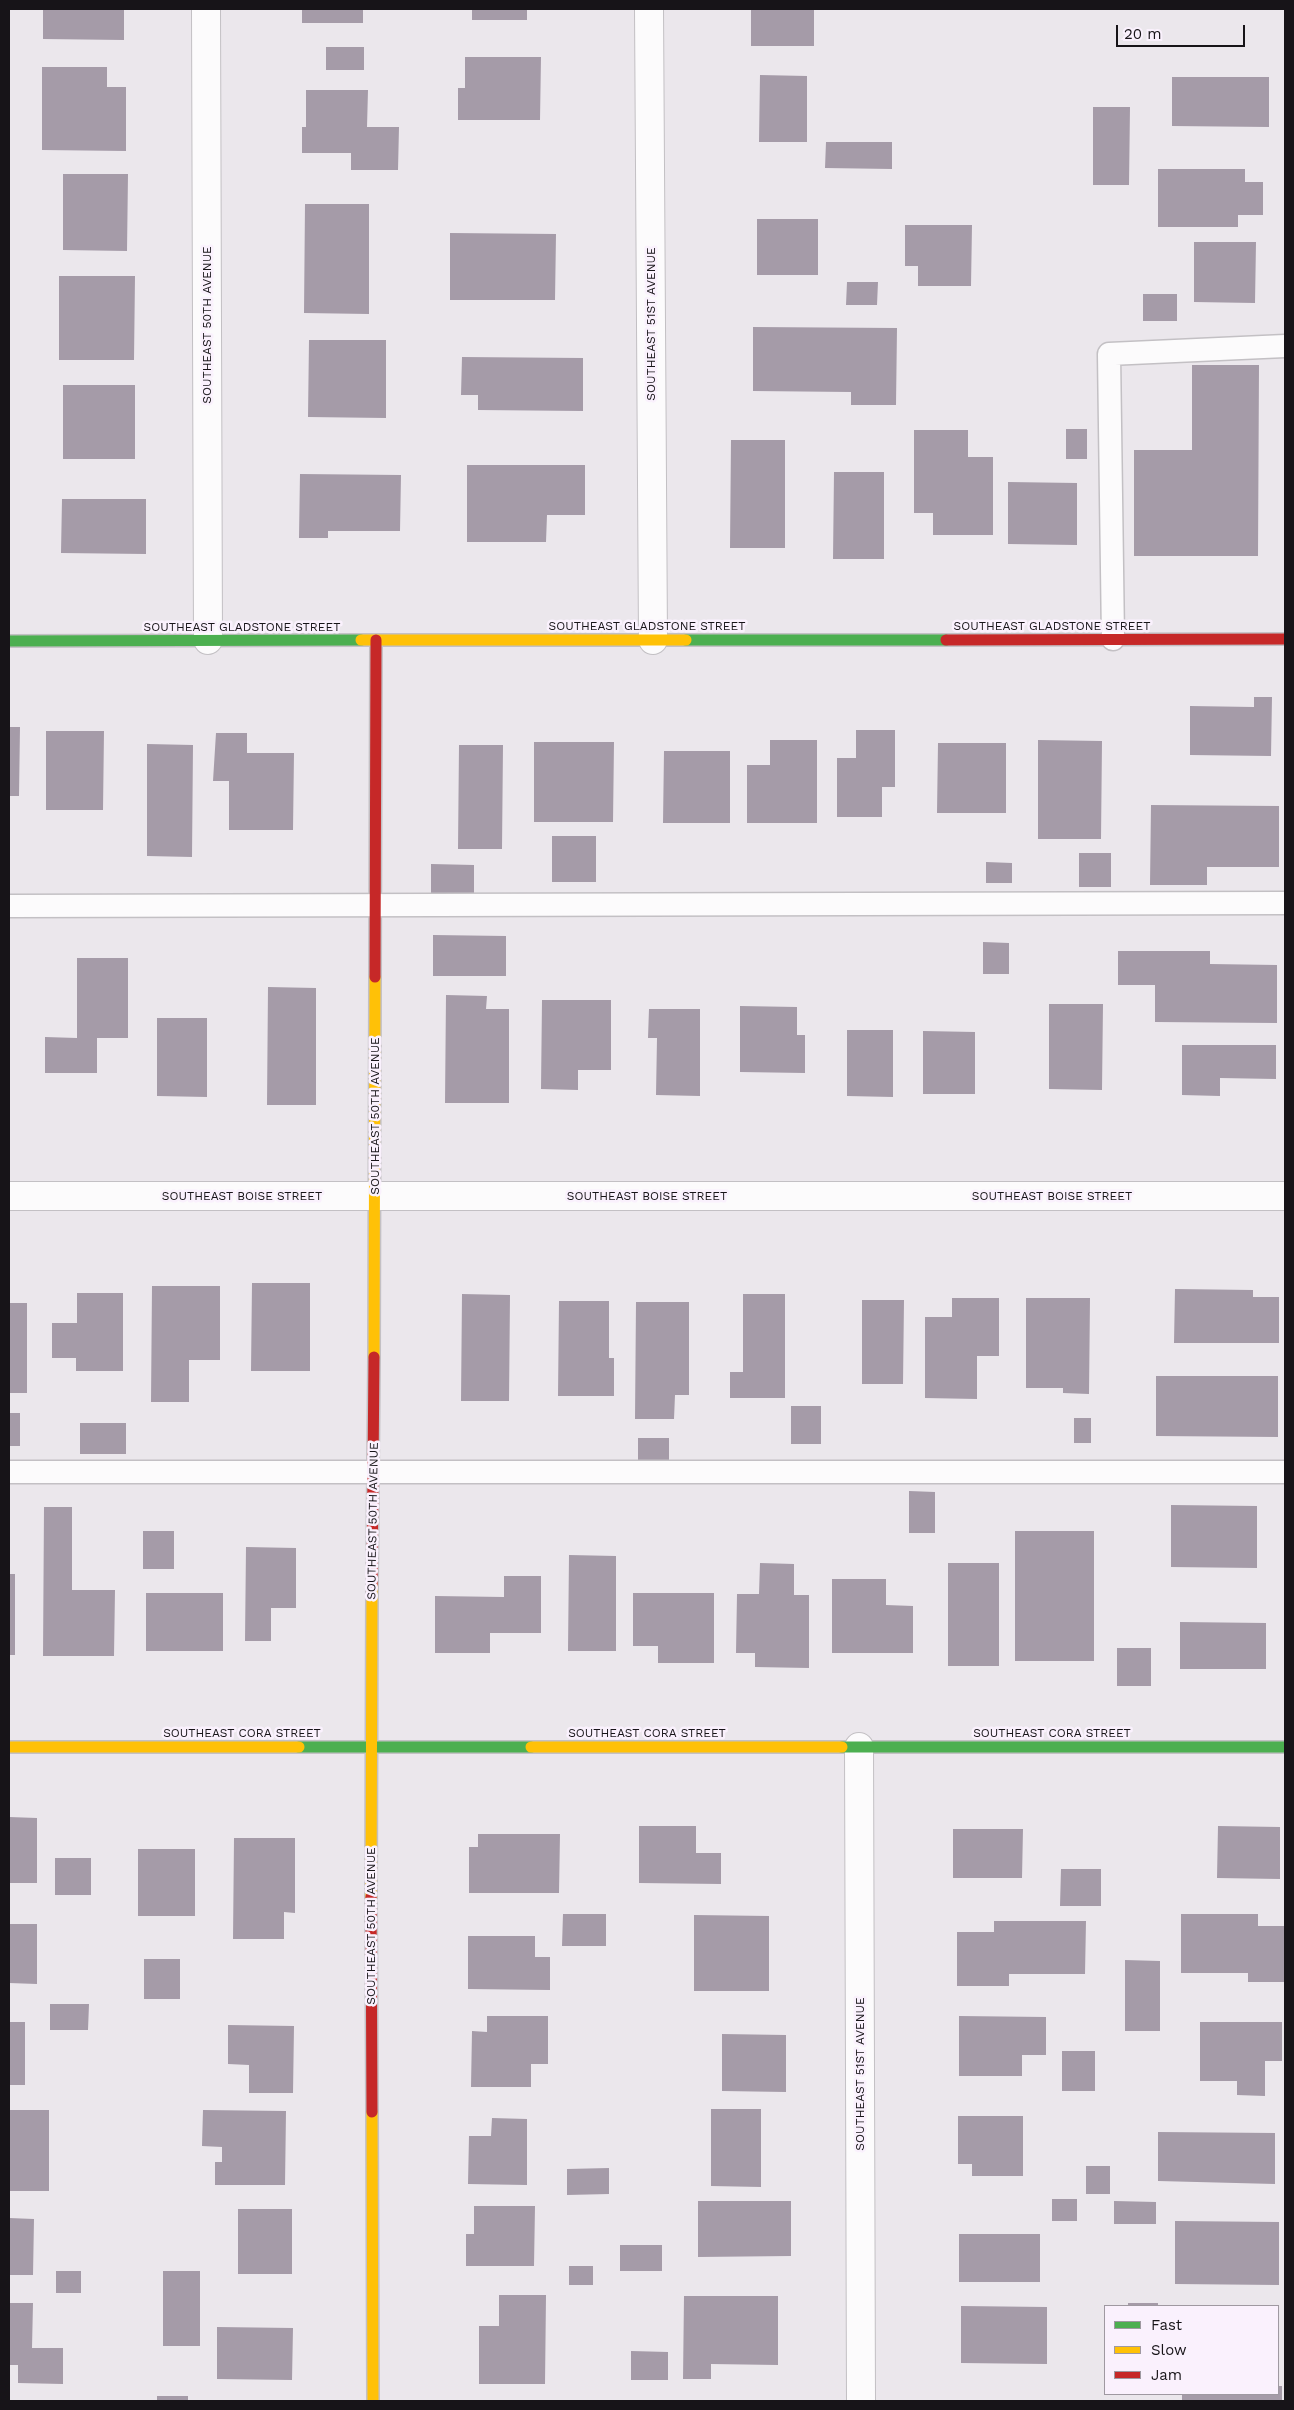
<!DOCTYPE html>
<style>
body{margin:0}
#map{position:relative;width:1294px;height:2410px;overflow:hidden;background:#ebe7ec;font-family:"Work Sans",sans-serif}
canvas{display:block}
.frame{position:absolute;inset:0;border:10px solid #171418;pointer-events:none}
.legend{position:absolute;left:1104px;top:2305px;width:175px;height:90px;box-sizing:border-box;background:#faf1fd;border:1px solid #9f99a1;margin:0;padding:6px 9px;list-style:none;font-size:15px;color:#171418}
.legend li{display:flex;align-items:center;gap:10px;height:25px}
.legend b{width:25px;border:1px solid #9f99a1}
.scale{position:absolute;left:1116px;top:25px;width:129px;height:22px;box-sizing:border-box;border:2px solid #171418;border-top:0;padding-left:6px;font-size:15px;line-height:18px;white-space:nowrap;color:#171418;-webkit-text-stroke:4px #faf1fd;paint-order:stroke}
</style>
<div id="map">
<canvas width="1294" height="2410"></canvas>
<div class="frame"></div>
<ul class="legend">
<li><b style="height:6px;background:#4caf50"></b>Fast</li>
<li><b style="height:6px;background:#ffc107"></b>Slow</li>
<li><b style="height:6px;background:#c62828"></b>Jam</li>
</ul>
<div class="scale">20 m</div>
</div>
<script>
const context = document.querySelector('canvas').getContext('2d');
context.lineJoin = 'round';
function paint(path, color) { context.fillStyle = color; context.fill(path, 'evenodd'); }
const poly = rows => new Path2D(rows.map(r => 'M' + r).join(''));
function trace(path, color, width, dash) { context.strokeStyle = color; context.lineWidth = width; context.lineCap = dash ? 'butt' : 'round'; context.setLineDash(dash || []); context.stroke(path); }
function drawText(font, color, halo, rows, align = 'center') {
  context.font = font + ' "Work Sans",sans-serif'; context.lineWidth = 5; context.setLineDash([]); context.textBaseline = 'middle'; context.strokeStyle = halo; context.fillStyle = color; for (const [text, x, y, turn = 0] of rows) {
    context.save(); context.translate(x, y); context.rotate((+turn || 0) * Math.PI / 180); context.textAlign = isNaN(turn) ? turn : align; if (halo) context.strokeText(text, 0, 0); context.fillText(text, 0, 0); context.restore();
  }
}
paint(poly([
 [43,9,124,9,124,40,43,39],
 [302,9,363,9,363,23,302,23],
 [472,9,527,9,527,20,472,20],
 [751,9,814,9,814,46,751,46],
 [326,47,364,47,364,70,326,70],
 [465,57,541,57,540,120,458,120,458,88,465,88],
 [42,67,107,67,107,87,126,87,126,151,42,150],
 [760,75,807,76,807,142,759,142],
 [1172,77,1269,77,1269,127,1172,126],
 [306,90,368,90,367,127,399,127,398,170,351,170,351,153,302,153,302,127,306,127],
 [1093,107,1130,107,1129,185,1093,185],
 [826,142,892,142,892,169,825,168],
 [1158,169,1245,169,1245,182,1263,182,1263,215,1238,215,1238,227,1158,227],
 [63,174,128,174,127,251,63,250],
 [305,204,369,204,369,314,304,313],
 [757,219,818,219,818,275,757,275],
 [905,225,972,225,971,286,918,286,918,266,905,266],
 [450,233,556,234,555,300,450,300],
 [1194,242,1256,242,1255,303,1194,302],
 [59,276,135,276,134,360,59,360],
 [847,282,878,282,877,305,846,305],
 [1143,294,1177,294,1177,321,1143,321],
 [753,327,897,328,896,405,851,405,851,392,753,391],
 [309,340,386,340,386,418,308,417],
 [462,357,583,358,583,411,478,410,478,395,461,395],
 [1192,365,1259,365,1258,556,1134,556,1134,450,1192,450],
 [63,385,135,385,135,459,63,459],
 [1066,429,1087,429,1087,459,1066,459],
 [914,430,968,430,968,457,993,457,993,535,933,535,933,513,914,513],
 [731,440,785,440,785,548,730,548],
 [467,465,585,465,585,515,547,515,546,542,467,542],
 [834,472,884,472,884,559,833,559],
 [300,474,401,475,400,531,328,531,328,538,299,538],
 [1008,482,1077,483,1077,545,1008,544],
 [62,499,146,499,146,554,61,553],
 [1254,697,1272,697,1271,756,1190,755,1190,706,1254,707],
 [9,727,20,727,19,796,9,796],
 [856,730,895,730,895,787,882,787,882,817,837,817,837,758,856,758],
 [46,731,104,731,103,810,46,810],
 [216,733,247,733,247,753,294,753,293,830,229,830,229,781,213,781],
 [770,740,817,740,817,823,747,823,747,765,770,765],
 [1038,740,1102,741,1101,839,1038,839],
 [534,742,614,742,613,822,534,822],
 [938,743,1006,743,1006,813,937,813],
 [147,744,193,745,192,857,147,856],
 [459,745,503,745,502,849,458,849],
 [664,751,730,751,730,823,663,823],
 [1151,805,1279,806,1279,867,1207,867,1207,885,1150,885],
 [552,836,596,836,596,882,552,882],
 [1079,853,1111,853,1111,887,1079,887],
 [986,862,1012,863,1012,883,986,883],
 [431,864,474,865,474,895,431,895],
 [433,935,506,936,506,976,433,976],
 [983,942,1009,943,1009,974,983,974],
 [1118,951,1210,951,1210,964,1277,965,1277,1023,1155,1022,1155,985,1118,985],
 [77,958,128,958,128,1038,97,1038,97,1073,45,1073,45,1037,77,1038],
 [268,987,316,988,316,1105,267,1105],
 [446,995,487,996,486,1009,509,1009,509,1103,445,1103],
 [542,1000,611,1000,611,1070,578,1070,578,1090,541,1089],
 [1049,1004,1103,1004,1102,1090,1049,1089],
 [740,1006,797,1007,797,1035,805,1035,805,1073,740,1072],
 [649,1009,700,1009,700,1096,656,1095,657,1038,648,1038],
 [157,1018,207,1018,207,1097,157,1096],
 [847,1030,893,1030,893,1097,847,1096],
 [923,1031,975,1032,975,1094,923,1094],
 [1182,1045,1276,1045,1276,1079,1220,1078,1220,1096,1182,1095],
 [252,1283,310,1283,310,1371,251,1371],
 [152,1286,220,1286,220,1360,189,1360,189,1402,151,1402],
 [1175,1289,1253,1290,1253,1297,1279,1297,1279,1343,1174,1343],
 [77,1293,123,1293,123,1371,76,1371,76,1358,52,1358,52,1323,77,1323],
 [462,1294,510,1295,509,1401,461,1401],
 [743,1294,785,1294,785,1398,730,1398,730,1372,743,1372],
 [952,1298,999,1298,999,1356,977,1356,977,1399,925,1398,925,1317,952,1317],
 [1026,1298,1090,1298,1089,1394,1063,1393,1063,1388,1026,1388],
 [862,1300,904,1300,903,1384,862,1384],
 [559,1301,609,1301,609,1358,614,1358,614,1396,558,1396],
 [636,1302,689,1302,689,1395,675,1395,674,1419,635,1419],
 [9,1303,27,1303,27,1393,9,1393],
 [1156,1376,1278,1376,1278,1437,1156,1436],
 [791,1406,821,1406,821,1444,791,1444],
 [9,1413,20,1413,20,1446,9,1446],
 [1074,1418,1091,1418,1091,1443,1074,1443],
 [80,1423,126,1423,126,1454,80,1454],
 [638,1438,669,1438,669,1460,638,1460],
 [909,1491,935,1492,935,1533,909,1533],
 [1171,1505,1257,1506,1257,1568,1171,1567],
 [44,1507,72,1507,72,1590,115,1590,114,1656,43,1656],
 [143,1531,174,1531,174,1569,143,1569],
 [1015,1531,1094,1531,1094,1661,1015,1661],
 [246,1547,296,1548,296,1608,271,1608,271,1641,245,1641],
 [569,1555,616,1556,616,1651,568,1651],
 [760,1563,794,1564,794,1595,809,1595,809,1668,755,1667,755,1653,736,1653,737,1594,759,1594],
 [948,1563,999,1563,999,1666,948,1666],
 [9,1574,15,1574,15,1655,9,1655],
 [504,1576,541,1576,541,1633,490,1633,490,1653,435,1653,435,1596,504,1597],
 [832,1579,886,1579,886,1605,913,1606,913,1653,832,1653],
 [146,1593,223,1593,223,1651,146,1651],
 [633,1593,714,1593,714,1663,658,1663,658,1646,633,1646],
 [1180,1622,1266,1623,1266,1669,1180,1669],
 [1117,1648,1151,1648,1151,1686,1117,1686],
 [9,1817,37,1818,37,1883,9,1883],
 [639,1826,696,1826,696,1853,721,1853,721,1884,639,1883],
 [1218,1826,1280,1827,1280,1879,1217,1878],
 [953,1829,1023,1829,1022,1878,953,1878],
 [478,1834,560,1834,559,1893,469,1893,469,1847,478,1847],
 [234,1838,295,1838,295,1913,284,1912,284,1939,233,1939],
 [138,1849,195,1849,195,1916,138,1916],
 [55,1858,91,1858,91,1895,55,1895],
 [1061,1869,1101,1869,1101,1906,1060,1906],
 [563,1914,606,1914,606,1946,562,1946],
 [1181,1914,1258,1914,1258,1926,1285,1926,1285,1982,1248,1982,1248,1973,1181,1973],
 [694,1915,769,1916,769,1991,694,1991],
 [994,1921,1086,1921,1085,1974,1009,1974,1009,1986,957,1986,957,1932,994,1932],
 [9,1924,37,1924,37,1984,9,1983],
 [468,1936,535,1936,535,1957,550,1957,550,1990,468,1989],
 [144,1959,180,1959,180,1999,144,1999],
 [1125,1960,1160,1961,1160,2031,1125,2031],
 [50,2004,89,2004,88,2030,50,2030],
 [487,2016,548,2016,548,2064,531,2064,531,2087,471,2087,472,2031,487,2032],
 [959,2016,1046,2017,1046,2055,1022,2055,1022,2076,959,2076],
 [9,2022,25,2022,25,2085,9,2085],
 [1200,2022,1282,2022,1282,2061,1265,2061,1265,2096,1237,2095,1237,2081,1200,2081],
 [228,2025,294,2026,293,2093,249,2093,249,2065,228,2064],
 [722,2034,786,2035,786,2092,722,2091],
 [1062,2051,1095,2051,1095,2091,1062,2091],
 [711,2109,761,2109,761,2187,711,2186],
 [9,2110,49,2110,49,2191,9,2191],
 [203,2110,286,2111,285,2185,215,2185,215,2162,222,2162,222,2147,202,2146],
 [958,2116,1023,2116,1023,2176,972,2176,972,2164,958,2164],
 [492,2118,527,2119,527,2185,468,2184,469,2136,491,2136],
 [1158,2132,1275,2133,1275,2184,1158,2181],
 [1086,2166,1110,2166,1110,2194,1086,2194],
 [609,2168,609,2194,567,2195,567,2169],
 [1052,2199,1077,2199,1077,2221,1052,2221],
 [698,2201,791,2201,791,2256,698,2257],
 [1114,2201,1156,2202,1156,2224,1114,2224],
 [474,2206,535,2206,534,2266,466,2266,466,2234,474,2234],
 [238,2209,292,2209,292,2274,238,2274],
 [9,2218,34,2219,33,2275,9,2275],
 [1175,2221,1279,2222,1279,2285,1175,2284],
 [959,2234,1040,2234,1040,2282,959,2282],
 [620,2245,662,2245,662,2271,620,2271],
 [569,2266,593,2266,593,2285,569,2285],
 [56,2271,81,2271,81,2293,56,2293],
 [163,2271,200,2271,200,2346,163,2346],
 [499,2295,546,2295,545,2384,479,2384,479,2326,499,2326],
 [684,2296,778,2296,778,2365,711,2364,711,2379,683,2379],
 [9,2303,33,2303,32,2348,63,2348,63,2384,18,2383,18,2365,9,2365],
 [1128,2303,1158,2303,1158,2306,1128,2306],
 [961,2306,1047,2307,1047,2364,961,2363],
 [217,2327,293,2328,292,2380,217,2379],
 [631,2351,668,2352,668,2380,631,2380],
 [1278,2386,1282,2386,1282,2401,1182,2401,1182,2394,1278,2394],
 [157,2396,188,2396,188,2401,157,2401]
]), '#a59ba8');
const lane = poly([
 [1113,639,1109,354,1285,346],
 [9,906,1285,903],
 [9,1472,1285,1472]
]);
const street = poly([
 [206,9,208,640],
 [649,9,653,640],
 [9,1196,1285,1196],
 [859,1747,861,2401]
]);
const fast = poly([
 [686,640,946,640],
 [9,641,361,640],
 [299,1747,531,1747],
 [842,1747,1285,1747]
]);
const slow = poly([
 [361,640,686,640],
 [374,1357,375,977],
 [9,1747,299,1747],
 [531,1747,842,1747],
 [371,1897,372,1585],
 [372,2112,373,2401]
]);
const jam = poly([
 [946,640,1285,639],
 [375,977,376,640],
 [372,1585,374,1357],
 [371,1897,372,2112]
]);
trace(lane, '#c3c0c4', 25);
trace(street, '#c3c0c4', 30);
trace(fast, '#c3c0c4', 14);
trace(slow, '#c3c0c4', 14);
trace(jam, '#c3c0c4', 14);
trace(lane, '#fcfbfc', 22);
trace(street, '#fcfbfc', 28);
trace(fast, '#4caf50', 11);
trace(slow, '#ffc107', 11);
trace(jam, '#c62828', 11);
drawText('12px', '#171418', '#faf1fd', [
 ["SOUTHEAST 51ST AVENUE",651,324,-90],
 ["SOUTHEAST 50TH AVENUE",207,325,-90],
 ["SOUTHEAST GLADSTONE STREET",647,626],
 ["SOUTHEAST GLADSTONE STREET",1052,626],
 ["SOUTHEAST GLADSTONE STREET",242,627],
 ["SOUTHEAST 50TH AVENUE",375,1116,-90],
 ["SOUTHEAST BOISE STREET",242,1196],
 ["SOUTHEAST BOISE STREET",647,1196],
 ["SOUTHEAST BOISE STREET",1052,1196],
 ["SOUTHEAST 50TH AVENUE",373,1521,-89],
 ["SOUTHEAST CORA STREET",242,1733],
 ["SOUTHEAST CORA STREET",647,1733],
 ["SOUTHEAST CORA STREET",1052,1733],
 ["SOUTHEAST 50TH AVENUE",371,1926,-90],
 ["SOUTHEAST 51ST AVENUE",860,2074,-90]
]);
</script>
